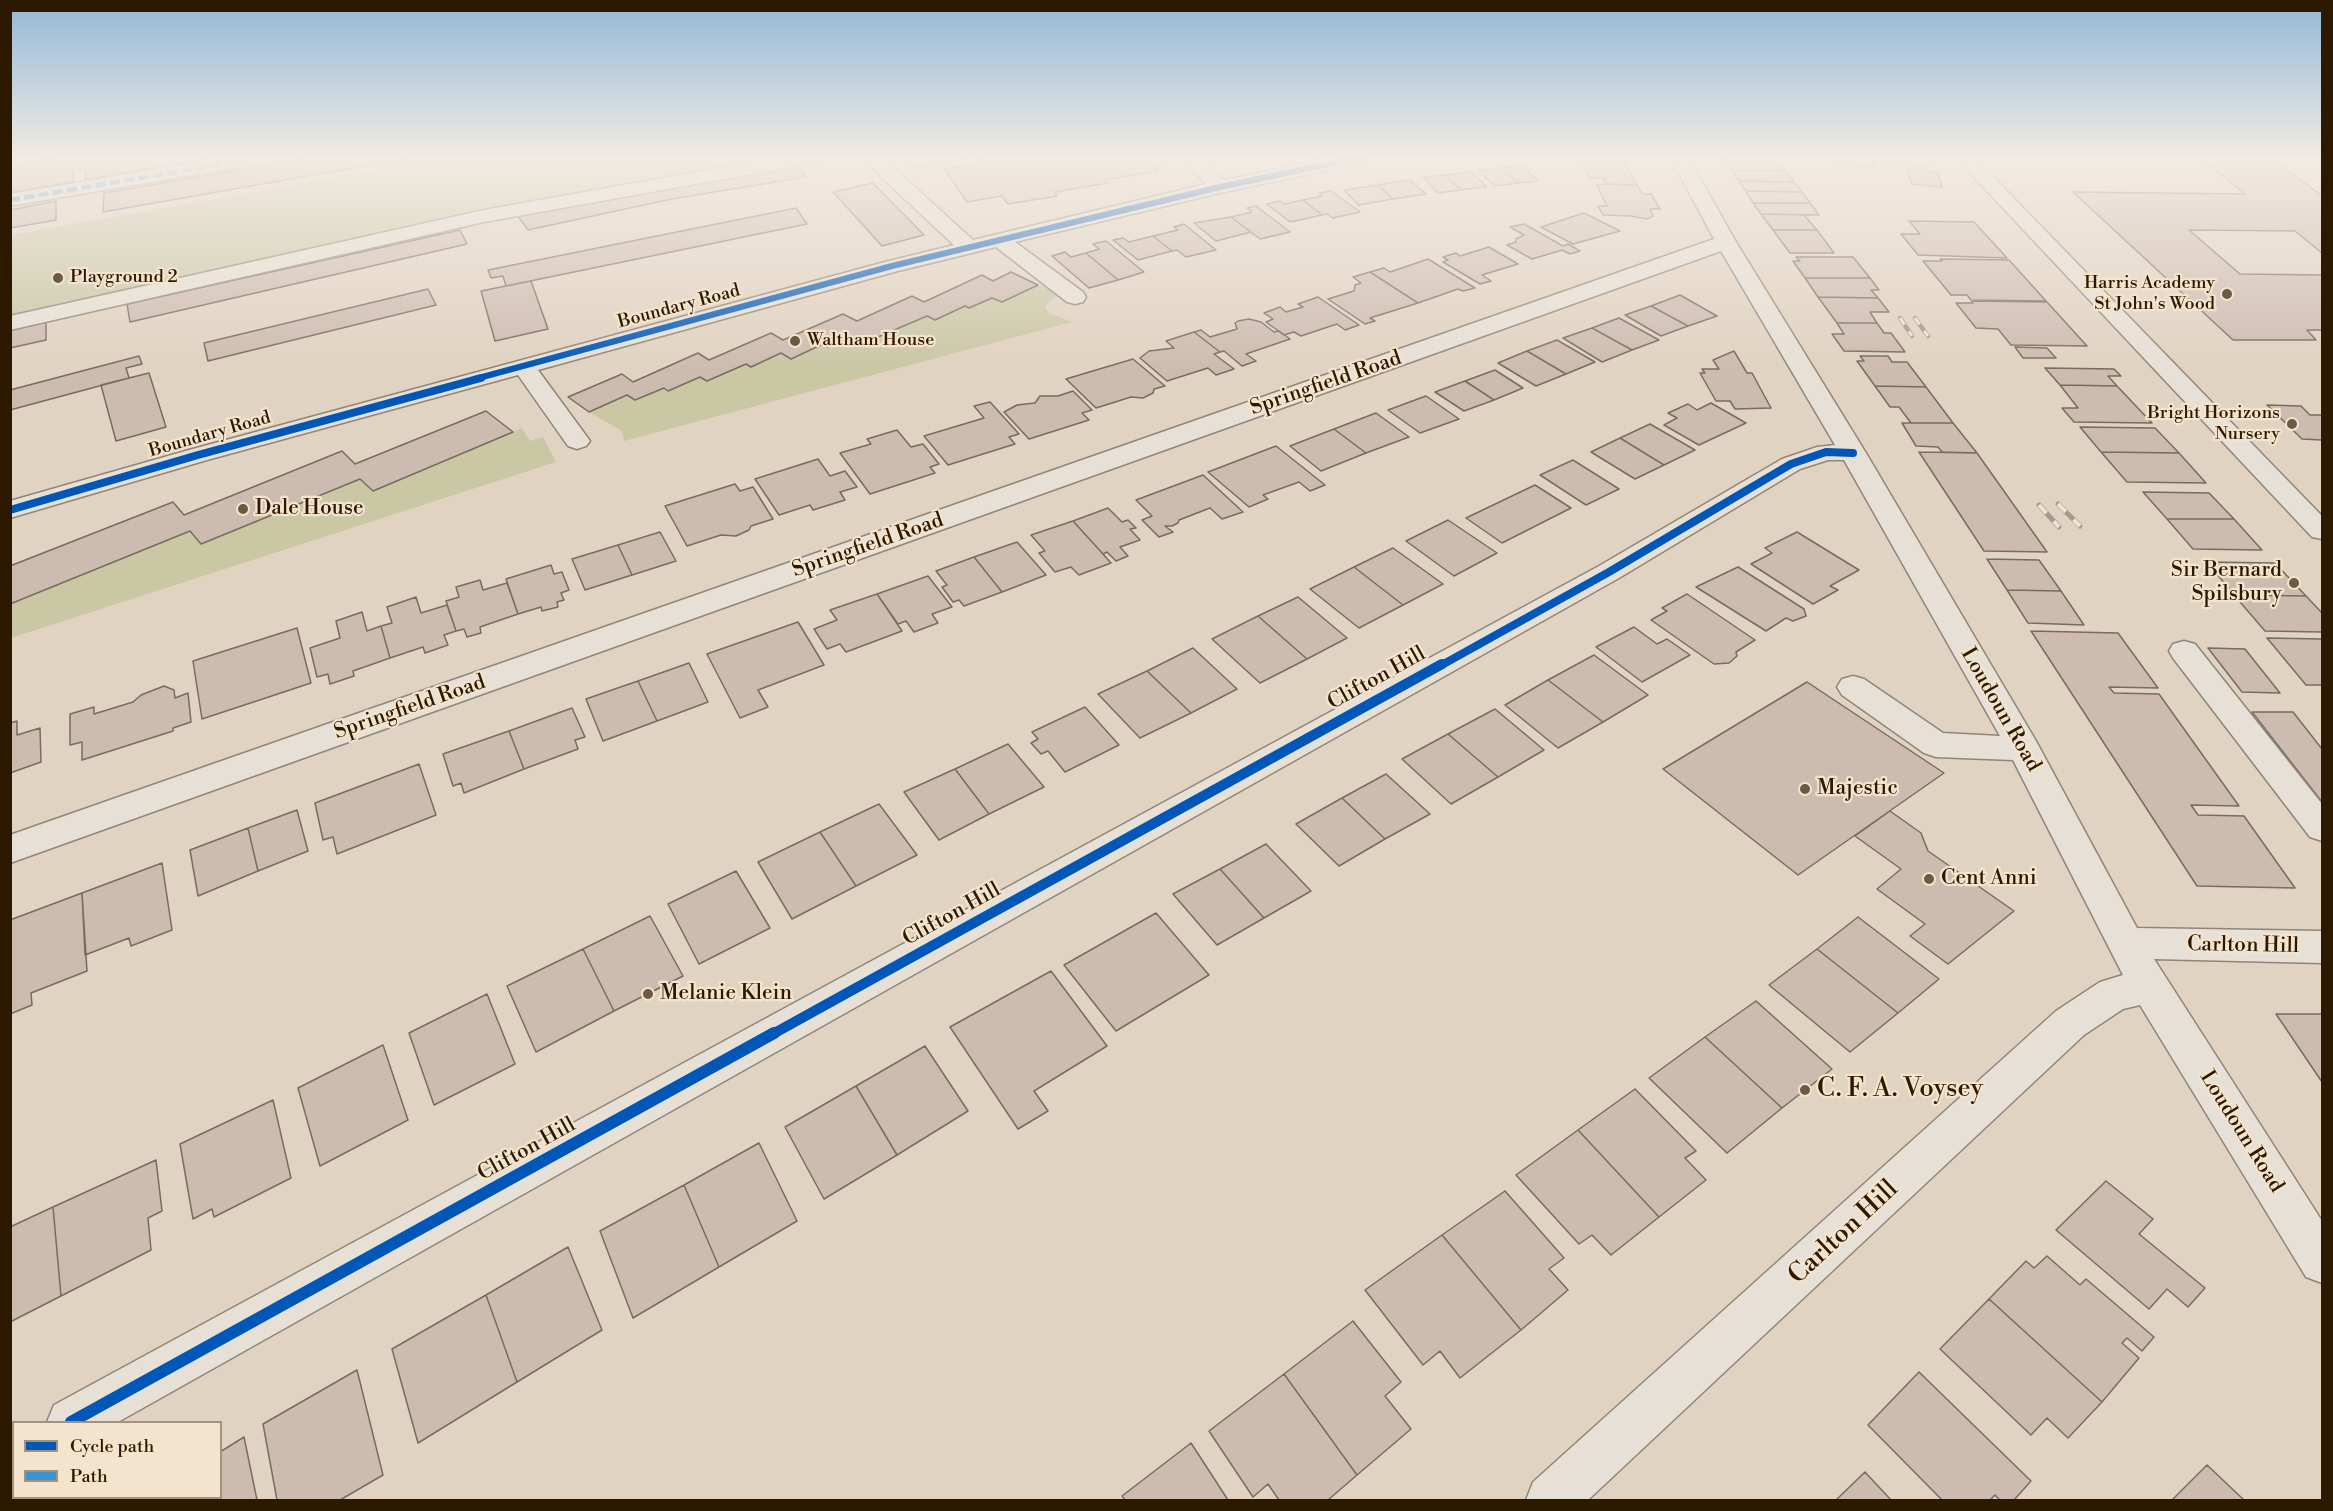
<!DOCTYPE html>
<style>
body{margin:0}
#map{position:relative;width:2333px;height:1511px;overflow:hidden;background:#e1d3c1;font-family:"Libre Bodoni",serif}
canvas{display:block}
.frame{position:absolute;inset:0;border:12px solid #2d1900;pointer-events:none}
.legend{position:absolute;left:12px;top:1421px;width:210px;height:78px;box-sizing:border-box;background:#f4e4ce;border:2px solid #a4937c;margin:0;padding:8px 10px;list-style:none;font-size:18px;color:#2d1900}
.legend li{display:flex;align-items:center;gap:12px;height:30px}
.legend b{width:30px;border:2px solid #a4937c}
</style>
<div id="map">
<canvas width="2333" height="1511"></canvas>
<div class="frame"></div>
<ul class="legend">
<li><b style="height:8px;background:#0057b8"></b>Cycle path</li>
<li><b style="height:8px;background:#3c93d0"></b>Path</li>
</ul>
</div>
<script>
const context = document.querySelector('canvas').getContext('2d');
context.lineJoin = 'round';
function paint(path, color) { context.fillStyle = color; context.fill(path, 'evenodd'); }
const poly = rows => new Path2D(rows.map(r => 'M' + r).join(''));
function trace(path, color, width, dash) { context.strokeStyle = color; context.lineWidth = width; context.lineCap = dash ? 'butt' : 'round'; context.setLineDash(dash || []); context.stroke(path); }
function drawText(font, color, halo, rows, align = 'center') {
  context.font = font + ' "Libre Bodoni",serif'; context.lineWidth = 4.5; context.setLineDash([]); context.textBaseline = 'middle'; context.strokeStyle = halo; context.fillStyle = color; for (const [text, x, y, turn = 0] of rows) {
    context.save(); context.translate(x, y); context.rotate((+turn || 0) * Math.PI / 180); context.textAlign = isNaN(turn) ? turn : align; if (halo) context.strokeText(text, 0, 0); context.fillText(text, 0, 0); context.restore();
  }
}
paint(poly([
 [450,157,787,157,11,318,11,235],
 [1038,285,1063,295,1053,298,1045,307,1049,313,1072,322,624,441,622,431,589,412,627,395,635,400,664,388,669,391,700,377,707,381,746,364,751,367,781,353,791,359,823,344,827,347,850,336,864,343,927,316,935,320,965,306,969,308,992,298,1002,302],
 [522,428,530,441,543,437,556,462,11,638,11,604,190,531,201,544,360,479,373,491]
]), '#cac7a5');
const building = poly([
 [63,157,77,157,77,162,86,161,86,169,73,171,73,182,10,193,10,166,63,157],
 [87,157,219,157,85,180,87,157],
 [315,157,416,157,103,212,104,193,315,157],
 [901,157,965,157,967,160,908,169,901,157],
 [994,157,1152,157,1162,167,1155,168,1158,171,1105,180,1108,183,1055,192,1057,196,1008,204,1002,196,967,202,944,169,982,162,980,159,994,157],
 [1579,157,1622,157,1637,185,1607,184,1603,178,1589,178,1579,157],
 [1723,157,1774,157,1777,161,1725,160,1723,157],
 [1828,157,1869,157,1876,166,1861,168,1859,165,1833,165,1828,157],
 [1881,157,1926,157,1933,166,1921,166,1924,171,1938,173,1942,187,1912,184,1907,170,1917,171,1911,165,1886,164,1881,157],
 [2199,157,2270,157,2322,196,2322,253,2295,231,2189,230,2240,274,2322,275,2322,330,2307,330,2316,340,2233,340,2073,192,2245,194,2199,157],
 [1725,160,1777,161,1786,171,1732,171,1725,160],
 [798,164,806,177,672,199,528,230,518,216,617,195,798,164],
 [1522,166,1539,181,1518,183,1501,168,1522,166],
 [1501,168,1518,183,1495,186,1479,171,1501,168],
 [1732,171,1786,171,1794,182,1739,181,1732,171],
 [1471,172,1487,187,1461,190,1445,175,1471,172],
 [1445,175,1461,190,1438,193,1423,177,1445,175],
 [1410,180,1426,194,1393,199,1378,185,1410,180],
 [1739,181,1794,182,1802,192,1746,191,1739,181],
 [873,183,924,235,882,246,833,192,873,183],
 [1596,184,1637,185,1642,194,1651,194,1660,209,1650,209,1653,216,1647,219,1630,216,1603,215,1598,206,1607,206,1596,184],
 [1378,185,1393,199,1359,205,1344,190,1378,185],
 [1331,191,1360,212,1333,218,1327,214,1322,215,1303,200,1322,196,1319,193,1331,191],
 [1746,191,1802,192,1810,203,1753,203,1746,191],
 [1303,200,1322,215,1290,222,1267,204,1280,201,1284,204,1303,200],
 [56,201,56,220,10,228,10,210,56,201],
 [1753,203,1810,203,1819,215,1761,214,1753,203],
 [1256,206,1290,232,1260,239,1231,217,1252,212,1247,208,1256,206],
 [796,208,807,224,506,286,503,276,491,278,488,270,796,208],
 [1584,213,1620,231,1573,244,1541,227,1584,213],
 [1761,214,1804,215,1817,230,1773,230,1761,214],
 [1231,217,1251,232,1216,241,1194,223,1231,217],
 [1909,221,1974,222,2007,258,1918,255,1901,234,1920,234,1909,221],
 [1184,224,1216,250,1186,257,1177,250,1172,251,1153,236,1178,230,1174,227,1184,224],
 [1524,224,1563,246,1568,244,1580,251,1570,254,1562,250,1532,259,1507,245,1516,242,1516,239,1524,235,1510,227,1524,224],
 [460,230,467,244,130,322,127,304,460,230],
 [1773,230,1817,230,1834,253,1790,253,1773,230],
 [1153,236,1172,251,1138,260,1113,240,1123,238,1129,242,1153,236],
 [1106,241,1144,272,1118,280,1086,253,1099,249,1093,244,1106,241],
 [1489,247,1518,264,1482,275,1491,281,1480,284,1443,262,1448,260,1443,257,1456,253,1460,256,1489,247],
 [1065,252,1071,257,1086,253,1118,280,1089,288,1052,256,1065,252],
 [1796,257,1853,257,1870,278,1805,278,1793,261,1800,261,1796,257],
 [1428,259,1475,288,1463,291,1458,289,1418,303,1370,272,1384,268,1390,272,1428,259],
 [1940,259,2009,260,2046,301,1971,300,1967,295,1951,295,1923,261,1942,261,1940,259],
 [1011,272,1038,285,1002,302,992,298,969,308,965,306,935,320,927,316,864,343,850,336,827,347,823,344,791,359,781,353,751,367,746,364,707,381,700,377,668,391,664,388,635,400,627,395,589,412,568,397,622,374,633,382,698,353,709,360,771,333,783,340,843,314,857,321,912,296,924,302,982,275,993,281,1011,272],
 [1370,272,1418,303,1370,318,1375,321,1365,324,1328,299,1354,291,1355,285,1361,283,1353,277,1370,272],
 [1805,278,1870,278,1879,290,1871,290,1878,298,1818,297,1805,278],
 [531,281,548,329,495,341,481,291,531,281],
 [428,289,436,305,208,361,204,343,428,289],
 [1680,295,1717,316,1688,326,1651,306,1680,295],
 [1318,297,1359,325,1345,330,1337,324,1301,336,1294,332,1284,335,1266,322,1273,319,1264,313,1280,307,1286,312,1303,307,1298,304,1318,297],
 [1818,297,1878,298,1889,312,1870,312,1877,323,1837,323,1818,297],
 [1972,301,2047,302,2087,346,2011,345,1998,329,1976,328,1956,303,1973,303,1972,301],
 [1651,306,1688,326,1661,336,1625,315,1651,306],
 [1619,318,1659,340,1632,350,1592,328,1619,318],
 [1249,319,1261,322,1274,332,1279,331,1290,339,1246,354,1256,361,1242,366,1224,351,1220,352,1194,332,1201,330,1210,337,1237,329,1235,323,1238,321,1249,319],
 [46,322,46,340,10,348,10,330,46,322],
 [1837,323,1877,323,1884,333,1891,333,1905,352,1844,351,1832,334,1844,334,1837,323],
 [1592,328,1632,350,1602,362,1563,338,1592,328],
 [1194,332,1220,352,1214,354,1234,369,1216,375,1208,368,1167,381,1140,358,1149,351,1174,348,1166,341,1194,332],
 [1557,340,1595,362,1566,374,1527,351,1557,340],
 [2015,347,2047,348,2056,358,2023,358,2015,347],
 [1527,351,1566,374,1536,386,1498,363,1527,351],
 [1734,351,1747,373,1752,373,1771,408,1735,409,1730,401,1716,401,1700,373,1705,373,1702,369,1719,369,1713,360,1734,351],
 [139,356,142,364,126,368,129,378,10,410,10,390,139,356],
 [1860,356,1888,356,1892,362,1907,362,1926,387,1875,386,1857,361,1864,361,1860,356],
 [1133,359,1165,386,1154,389,1153,393,1143,398,1131,397,1096,408,1066,379,1133,359],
 [2045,368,2114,369,2121,376,2108,376,2117,386,2060,385,2045,368],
 [1495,370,1523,388,1494,400,1465,381,1495,370],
 [149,373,166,427,116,441,101,385,149,373],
 [1465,381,1494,400,1464,411,1435,392,1465,381],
 [2060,385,2117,386,2152,423,2074,422,2062,408,2078,408,2060,385],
 [1875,386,1926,387,1953,423,1911,423,1899,407,1890,407,1875,386],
 [1073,391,1092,410,1082,413,1089,420,1029,439,1004,412,1017,405,1035,403,1040,396,1058,396,1073,391],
 [1426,396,1459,419,1420,433,1388,410,1426,396],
 [990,402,1019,434,1009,437,1015,444,948,465,924,436,984,418,974,406,990,402],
 [1711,403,1746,423,1699,445,1664,425,1677,418,1668,413,1688,404,1697,410,1711,403],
 [2267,405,2301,406,2310,415,2322,415,2322,440,2302,439,2267,405],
 [486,411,513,432,373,491,360,479,201,544,190,531,10,604,10,566,173,502,184,515,342,451,355,464,486,411],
 [1376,413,1409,437,1366,453,1334,429,1376,413],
 [1902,423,1953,423,1977,453,1942,452,1938,447,1916,446,1902,423],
 [1650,424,1695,450,1664,465,1620,438,1650,424],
 [2080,427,2155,428,2179,453,2101,452,2080,427],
 [1334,429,1366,453,1321,471,1290,446,1334,429],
 [897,430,911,447,923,444,939,464,930,467,935,473,870,494,840,453,871,444,867,439,897,430],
 [1620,438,1664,465,1635,479,1591,452,1620,438],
 [1276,446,1325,485,1310,491,1299,482,1263,495,1268,499,1249,507,1208,472,1276,446],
 [1919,452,1977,453,2047,552,1984,551,1919,452],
 [2101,452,2179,453,2206,483,2127,482,2101,452],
 [818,459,830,476,845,471,857,487,840,492,845,500,813,510,810,505,779,515,755,479,818,459],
 [1573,460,1619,489,1586,505,1540,475,1573,460],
 [1203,475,1243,512,1222,519,1210,508,1179,520,1178,523,1172,526,1165,526,1173,532,1159,537,1142,520,1152,516,1136,500,1203,475],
 [735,484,740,491,753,487,773,519,751,526,749,530,736,536,721,535,687,546,665,506,735,484],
 [1535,485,1571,508,1502,543,1466,518,1535,485],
 [2143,492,2209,493,2234,519,2167,519,2143,492],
 [1108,508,1122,522,1128,520,1136,528,1130,529,1140,540,1120,547,1128,556,1116,561,1107,552,1103,554,1073,521,1108,508],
 [2167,519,2234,519,2262,550,2193,549,2167,519],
 [1448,520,1497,553,1454,576,1406,541,1448,520],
 [1073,521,1103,554,1111,563,1079,575,1071,567,1055,572,1039,553,1045,551,1031,535,1073,521],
 [660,532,676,561,632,575,618,545,660,532],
 [1797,532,1859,570,1830,586,1838,590,1813,604,1751,564,1772,553,1765,548,1797,532],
 [1017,542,1046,575,1002,592,974,557,1017,542],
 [618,545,632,575,585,590,572,559,618,545],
 [1393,548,1443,584,1403,605,1354,567,1393,548],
 [974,557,1002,592,964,606,959,600,953,602,942,587,947,585,936,571,974,557],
 [1987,559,2039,560,2061,591,2007,590,1987,559],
 [2207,562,2275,563,2306,596,2234,595,2207,562],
 [551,565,554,574,562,572,569,590,561,593,564,600,557,602,558,607,542,611,541,607,518,614,506,579,551,565],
 [1354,567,1403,605,1359,628,1310,589,1354,567],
 [1738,567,1804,609,1806,616,1793,621,1786,618,1766,631,1696,587,1738,567],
 [928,576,952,607,932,614,938,623,914,632,906,621,898,624,877,594,928,576],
 [480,580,483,590,507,583,518,614,480,627,481,633,467,637,464,629,456,631,446,601,459,597,456,587,480,580],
 [2007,590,2061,591,2084,625,2028,623,2007,590],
 [877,594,902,631,846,652,840,644,827,649,814,629,837,620,830,610,877,594],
 [1687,594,1755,640,1736,652,1737,656,1729,663,1714,664,1651,620,1667,611,1662,608,1687,594],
 [2234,595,2306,596,2322,613,2322,632,2265,631,2234,595],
 [416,597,421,613,447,605,456,631,444,635,448,645,425,653,423,647,390,658,381,626,392,623,387,607,416,597],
 [1298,597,1347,638,1307,659,1258,616,1298,597],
 [362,612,367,631,381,626,390,658,353,671,354,676,330,684,328,674,317,677,310,648,340,638,336,621,362,612],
 [1258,616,1307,659,1260,683,1212,639,1258,616],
 [798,622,824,665,758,690,768,707,740,718,707,654,798,622],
 [1634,627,1657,644,1667,639,1690,655,1642,682,1596,647,1634,627],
 [297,628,311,683,202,719,193,661,297,628],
 [2031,631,2118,633,2158,688,2109,687,2114,693,2159,694,2239,806,2191,805,2198,815,2244,816,2295,888,2197,886,2031,631],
 [2267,638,2322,639,2322,685,2306,685,2267,638],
 [1193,648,1237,689,1191,713,1147,671,1193,648],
 [2208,648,2245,649,2280,693,2242,692,2208,648],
 [1594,655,1648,695,1603,722,1548,680,1594,655],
 [689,663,708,702,657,721,638,681,689,663],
 [1147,671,1191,713,1140,738,1098,694,1147,671],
 [1548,680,1603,722,1558,748,1505,705,1548,680],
 [638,681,657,721,603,741,586,699,638,681],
 [1807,682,1944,773,1798,875,1663,769,1807,682],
 [164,686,174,690,175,698,188,693,191,722,173,728,173,731,82,760,82,742,70,745,70,714,94,707,94,714,133,702,141,695,164,686],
 [1085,707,1119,745,1065,772,1048,751,1041,754,1031,743,1038,739,1032,732,1085,707],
 [572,708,585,737,575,740,578,749,524,769,509,731,572,708],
 [1495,709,1544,750,1498,777,1448,734,1495,709],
 [2252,712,2293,712,2322,749,2322,802,2252,712],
 [17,721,17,735,40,728,41,762,10,773,10,723,17,721],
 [509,731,524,769,464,793,461,783,453,786,443,754,509,731],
 [1448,734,1498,777,1451,804,1402,759,1448,734],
 [1008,744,1044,787,989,814,955,769,1008,744],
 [419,764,436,815,337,854,333,837,323,840,315,803,419,764],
 [955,769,989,814,939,840,904,792,955,769],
 [1386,774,1430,814,1385,839,1342,798,1386,774],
 [1342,798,1385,839,1339,866,1296,824,1342,798],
 [879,804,917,855,856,886,820,832,879,804],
 [297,810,308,851,258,871,248,828,297,810],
 [1890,811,1921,833,1928,851,2014,911,1948,964,1910,936,1925,924,1877,889,1901,869,1855,836,1890,811],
 [248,828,258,871,198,896,190,850,248,828],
 [820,832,856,886,792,919,758,862,820,832],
 [1266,844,1311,891,1264,918,1220,869,1266,844],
 [162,863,172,930,131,946,129,938,85,955,82,893,162,863],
 [1220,869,1264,918,1217,945,1173,894,1220,869],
 [736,871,770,928,699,964,668,904,736,871],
 [82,893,87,971,31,993,32,1005,10,1014,10,920,82,893],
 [1156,913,1209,975,1116,1031,1064,965,1156,913],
 [650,916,683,976,614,1011,583,949,650,916],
 [1858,917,1939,979,1898,1013,1817,949,1858,917],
 [583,949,614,1011,536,1052,507,986,583,949],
 [1817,949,1898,1013,1850,1052,1769,985,1817,949],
 [1051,971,1107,1046,1034,1091,1048,1111,1018,1129,950,1027,1051,971],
 [487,994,515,1064,434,1105,409,1033,487,994],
 [1756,1001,1832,1069,1782,1108,1705,1037,1756,1001],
 [2276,1014,2322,1014,2322,1082,2276,1014],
 [1705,1037,1782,1108,1727,1153,1649,1078,1705,1037],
 [383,1045,408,1120,320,1166,298,1088,383,1045],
 [925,1046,968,1111,897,1155,856,1086,925,1046],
 [856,1086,897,1155,824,1199,785,1127,856,1086],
 [1635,1089,1696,1151,1685,1158,1706,1180,1659,1217,1578,1130,1635,1089],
 [273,1100,291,1178,214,1217,212,1209,193,1219,180,1144,273,1100],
 [1578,1130,1659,1217,1611,1255,1592,1235,1579,1244,1516,1175,1578,1130],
 [759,1143,797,1221,719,1267,684,1185,759,1143],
 [156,1160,162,1211,148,1218,151,1250,61,1296,53,1207,156,1160],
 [2106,1181,2153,1219,2139,1234,2205,1288,2188,1307,2167,1289,2149,1309,2056,1230,2106,1181],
 [684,1185,719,1267,633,1318,600,1231,684,1185],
 [1505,1191,1564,1258,1549,1269,1568,1290,1521,1330,1442,1235,1505,1191],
 [53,1207,61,1296,10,1322,10,1227,53,1207],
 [1442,1235,1521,1330,1460,1378,1440,1351,1423,1365,1365,1290,1442,1235],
 [568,1247,602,1330,517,1382,486,1295,568,1247],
 [2047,1256,2080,1285,2086,1279,2154,1337,2142,1351,2127,1338,2122,1343,2139,1358,2102,1402,1989,1299,2026,1261,2034,1268,2047,1256],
 [486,1295,517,1382,418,1443,392,1349,486,1295],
 [1989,1299,2102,1402,2068,1438,2047,1418,2031,1435,1940,1349,1989,1299],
 [1353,1321,1401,1382,1385,1396,1411,1429,1357,1475,1284,1374,1353,1321],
 [357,1370,383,1475,340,1500,277,1500,263,1424,357,1370],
 [1919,1372,2031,1481,2014,1500,2000,1500,1995,1495,1990,1500,1942,1500,1868,1425,1919,1372],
 [1284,1374,1357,1475,1328,1500,1279,1500,1268,1484,1253,1497,1209,1431,1284,1374],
 [244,1437,257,1500,138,1500,143,1498,220,1498,220,1452,244,1437],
 [1191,1443,1228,1500,1125,1500,1122,1496,1191,1443],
 [2207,1465,2244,1500,2172,1500,2207,1465],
 [1865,1472,1891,1500,1836,1500,1865,1472]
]);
paint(building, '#cebbaf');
trace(building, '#766c5f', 1.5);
const minor = poly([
 [229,157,272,157,270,161,263,163,10,206,10,194,229,157],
 [781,157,822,157,820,161,813,163,484,222,10,330,10,316,484,210,781,157],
 [866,157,885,157,895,169,973,240,1206,184,1180,157,1200,157,1224,180,1335,157,1371,157,1369,161,1362,163,1220,193,1015,242,1083,292,1086,297,1083,302,1075,304,1067,302,996,247,898,271,538,370,590,441,586,446,577,449,568,446,518,375,207,460,10,518,10,501,189,450,885,262,954,245,881,177,866,157],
 [1670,157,1688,157,1736,242,1866,453,2036,741,2137,928,2322,931,2322,963,2154,959,2322,1221,2322,1283,2306,1277,2140,1005,2123,1009,2084,1035,1588,1500,1526,1500,1533,1482,2056,1011,2100,982,2123,975,2013,760,1936,757,1924,753,1842,695,1837,687,1842,679,1853,676,1864,679,1943,733,2000,736,1844,460,1828,460,1800,469,1619,578,118,1422,47,1422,54,1405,1599,566,1782,459,1817,447,1835,445,1721,251,10,863,10,835,1714,239,1670,157],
 [1955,157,1974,157,2322,516,2322,539,2312,537,1955,157],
 [2184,641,2195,644,2322,804,2322,841,2310,837,2173,658,2169,651,2173,644,2184,641],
 [14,1429,14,1480,10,1481,10,1430,14,1429]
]);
trace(minor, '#908578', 3);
paint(minor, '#e7e0d6');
const railFar1 = poly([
 [10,159,19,157],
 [1900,318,1912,336],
 [1915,318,1928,336]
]);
const rail = poly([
 [2058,504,2080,526],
 [2039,505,2059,527]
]);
trace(railFar1, '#a29b91', 4.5);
trace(rail, '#a29b91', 5);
trace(railFar1, '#f4e4ce', 3, [8]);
trace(rail, '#f4e4ce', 4, [11]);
trace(poly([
 [10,200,263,157]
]), '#3c93d0', 4.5, [10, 4.5]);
trace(poly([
 [475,379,892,266,1220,187,1362,157]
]), '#0057b8', 6);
trace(poly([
 [10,510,198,455,481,378],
 [1440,666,1609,572,1791,464,1826,452,1853,453]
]), '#0057b8', 8);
trace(poly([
 [771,1035,1442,664]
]), '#0057b8', 10);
trace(poly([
 [71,1422,774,1033]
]), '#0057b8', 12);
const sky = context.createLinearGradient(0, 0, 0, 369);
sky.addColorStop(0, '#92b8d6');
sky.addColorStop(0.43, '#f2ebe3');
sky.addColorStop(1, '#f2ebe300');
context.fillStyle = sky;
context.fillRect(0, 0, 2333, 369);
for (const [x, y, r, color] of [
 [58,278,6,"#6c5a44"],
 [2227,294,6,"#6c5a44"],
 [795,341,6,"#6c5a44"],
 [2292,424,6,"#6c5a44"],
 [243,509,6,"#6c5a44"],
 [2294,583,6,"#6c5a44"],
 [1805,789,6,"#6c5a44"],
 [1929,879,6,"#6c5a44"],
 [648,994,6,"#6c5a44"],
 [1805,1090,6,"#6c5a44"]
]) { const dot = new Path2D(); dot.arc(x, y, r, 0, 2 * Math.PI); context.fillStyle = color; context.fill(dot); trace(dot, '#f4e4ce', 2); }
drawText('18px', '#2d1900', '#f4e4ce', [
 ["Playground 2",70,278],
 ["Harris Academy",2215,284,"right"],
 ["St John's Wood",2215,305,"right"],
 ["Waltham House",807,341],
 ["Bright Horizons",2280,414,"right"],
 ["Nursery",2280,435,"right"]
], 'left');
drawText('18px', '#2d1900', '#f4e4ce', [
 ["Boundary Road",679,307,-15],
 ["Boundary Road",210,435,-16]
]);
drawText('21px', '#2d1900', '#f4e4ce', [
 ["Springfield Road",1326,384,-19],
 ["Springfield Road",868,546,-19],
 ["Clifton Hill",1377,679,-29],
 ["Springfield Road",410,708,-19],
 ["Loudoun Road",2000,710,60],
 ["Clifton Hill",952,915,-29],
 ["Carlton Hill",2243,946,1],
 ["Loudoun Road",2241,1132,58],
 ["Clifton Hill",527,1150,-29]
]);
drawText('21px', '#2d1900', '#f4e4ce', [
 ["Dale House",255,509],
 ["Sir Bernard",2282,571,"right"],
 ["Spilsbury",2282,595,"right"],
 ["Majestic",1817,789],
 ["Cent Anni",1941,879],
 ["Melanie Klein",660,994]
], 'left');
drawText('26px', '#2d1900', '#f4e4ce', [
 ["C. F. A. Voysey",1817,1090]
], 'left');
drawText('26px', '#2d1900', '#f4e4ce', [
 ["Carlton Hill",1844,1233,-43]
]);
</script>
